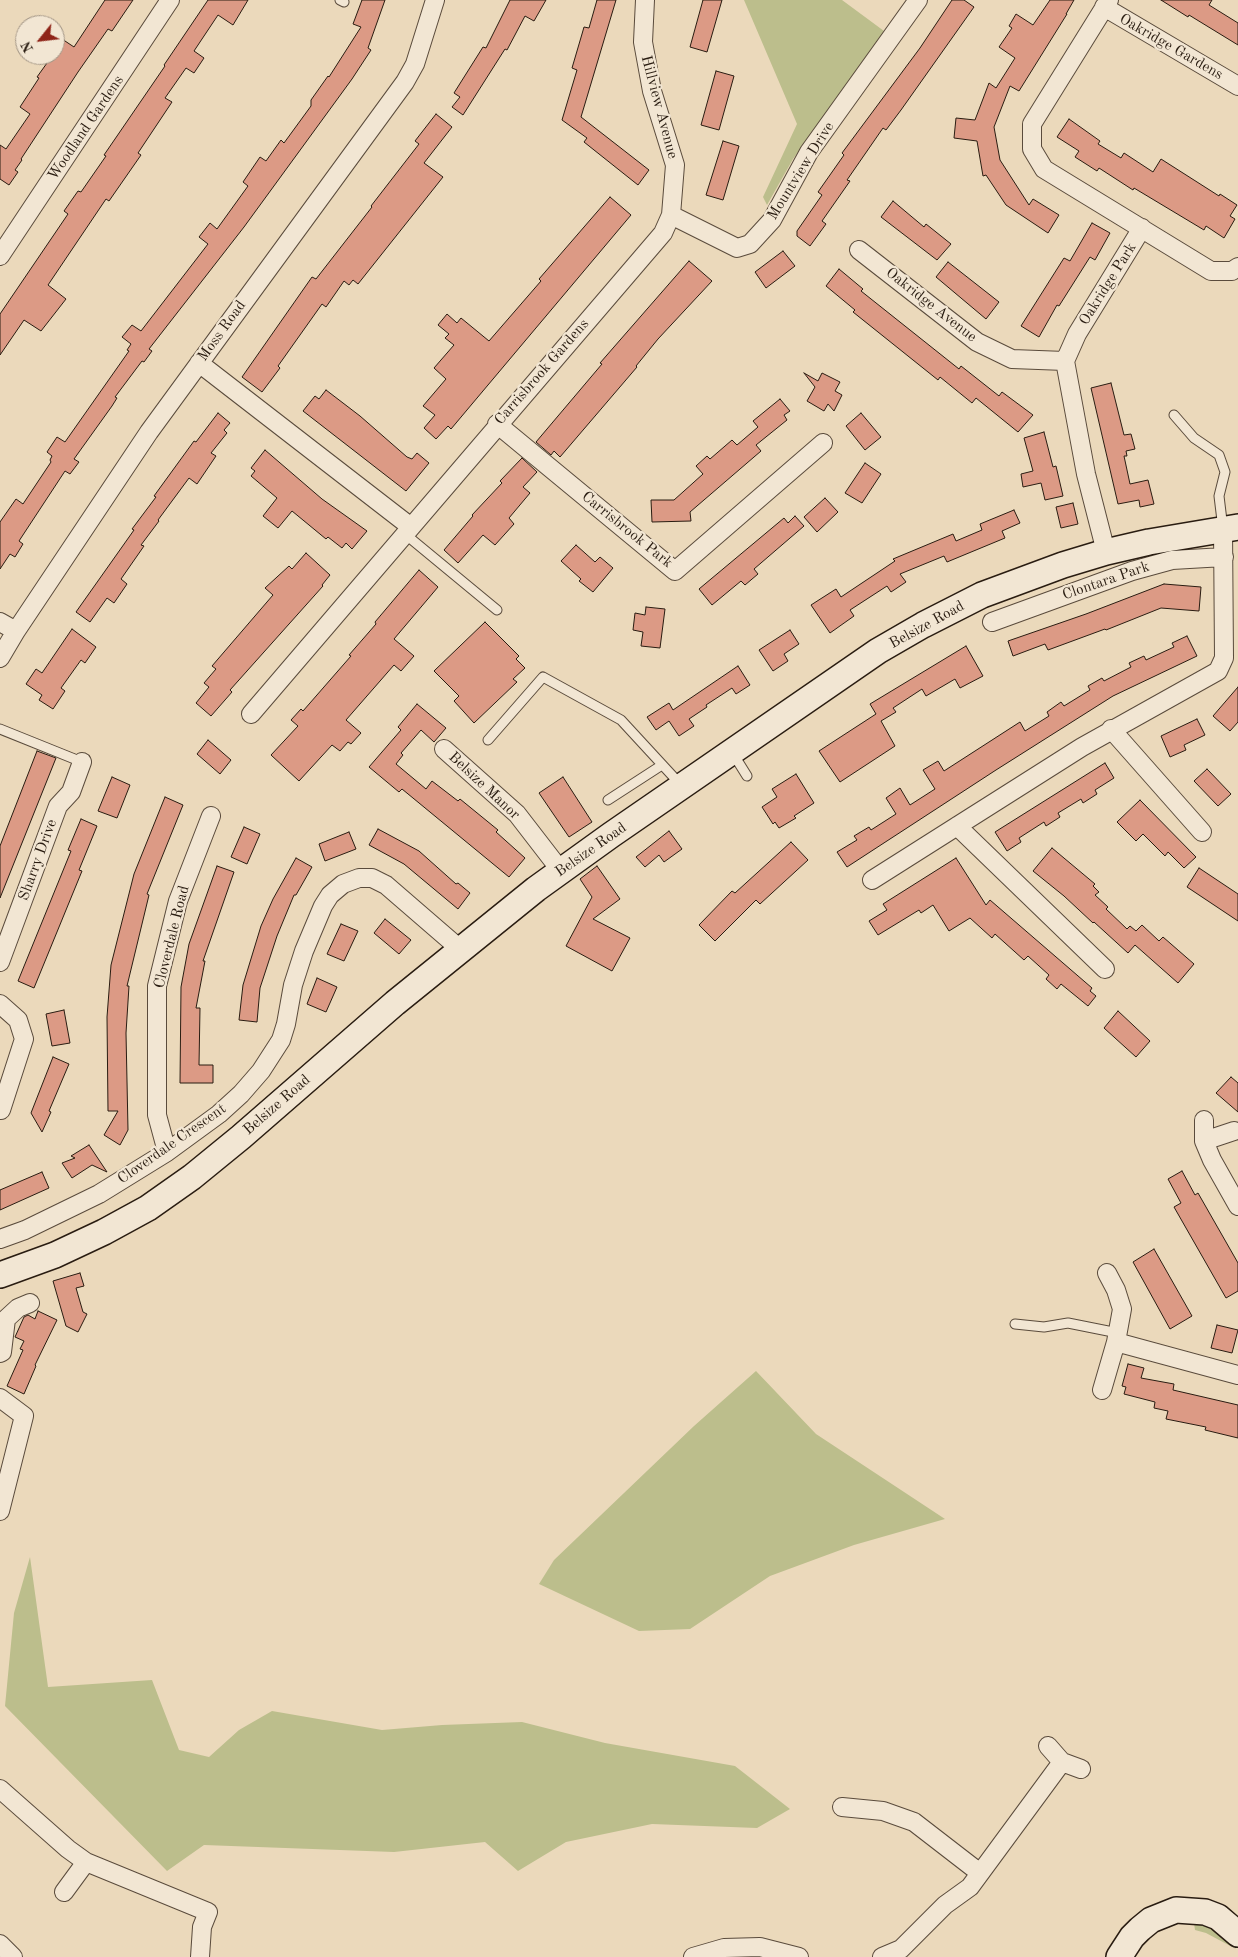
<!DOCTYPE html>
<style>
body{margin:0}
#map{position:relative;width:1238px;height:1957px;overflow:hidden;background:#ebd9bb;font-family:"Old Standard TT",serif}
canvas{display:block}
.north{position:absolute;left:15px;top:15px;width:50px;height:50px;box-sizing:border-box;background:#f2e6d3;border:1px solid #a29585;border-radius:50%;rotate:241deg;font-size:14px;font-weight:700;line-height:20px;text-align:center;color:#291c11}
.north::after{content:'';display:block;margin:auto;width:18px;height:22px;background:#8f2418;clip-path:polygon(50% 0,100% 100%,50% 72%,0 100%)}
</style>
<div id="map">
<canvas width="1238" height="1957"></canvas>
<div class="north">N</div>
</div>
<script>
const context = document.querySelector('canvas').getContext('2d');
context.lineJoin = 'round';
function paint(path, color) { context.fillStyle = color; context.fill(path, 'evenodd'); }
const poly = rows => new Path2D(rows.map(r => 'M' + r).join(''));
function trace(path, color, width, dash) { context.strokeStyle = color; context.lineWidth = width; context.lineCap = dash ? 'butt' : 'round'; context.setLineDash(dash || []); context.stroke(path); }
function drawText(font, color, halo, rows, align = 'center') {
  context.font = font + ' "Old Standard TT",serif'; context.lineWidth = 4.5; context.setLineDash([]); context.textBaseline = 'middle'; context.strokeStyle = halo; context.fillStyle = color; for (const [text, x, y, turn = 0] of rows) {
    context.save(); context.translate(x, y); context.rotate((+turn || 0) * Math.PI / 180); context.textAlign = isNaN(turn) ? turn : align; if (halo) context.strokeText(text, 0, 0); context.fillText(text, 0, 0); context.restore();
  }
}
paint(poly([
 [744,0,842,0,884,31,793,159,767,205,763,197,797,124],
 [756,1371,816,1434,945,1519,854,1545,770,1576,690,1629,639,1631,539,1584,554,1560,694,1426],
 [30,1557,48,1687,152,1680,179,1750,209,1757,239,1730,272,1711,382,1730,442,1725,522,1722,605,1743,735,1766,790,1809,757,1828,652,1824,566,1842,518,1871,485,1842,394,1852,204,1845,167,1871,5,1706,14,1613],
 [1194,1923,1207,1925,1218,1931,1236,1949,1206,1933,1195,1930]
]), '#bcbe8c');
const building = poly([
 [105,0,133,0,112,31,108,29,78,72,21,159,22,160,15,170,18,172,9,185,0,179,0,145,6,149,30,114,20,107,39,78,37,77,47,63,45,62,50,55,55,55,55,48,62,39,74,47,105,0],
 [208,0,248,0,233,25,218,15,194,51,204,58,194,73,186,68,165,98,172,102,138,153,141,155,109,201,106,199,48,285,66,299,41,331,24,320,0,355,0,314,68,214,64,211,78,191,81,192,106,156,104,155,165,66,164,65,208,0],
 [362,0,385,0,368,48,371,50,352,79,244,227,149,349,152,351,144,362,142,361,115,397,117,398,112,406,74,459,79,462,70,474,65,471,19,541,23,544,15,557,10,554,0,569,0,522,16,499,23,504,51,462,50,460,52,456,47,452,57,437,65,442,129,351,127,350,131,344,122,337,132,325,141,331,208,244,199,237,210,223,217,229,248,186,243,182,260,157,266,161,281,140,284,143,311,106,311,100,328,76,329,77,361,27,353,24,362,0],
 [510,0,546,0,534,21,525,16,507,50,505,49,463,115,452,107,460,97,454,93,483,47,486,48,510,0],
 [597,0,616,0,581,117,649,170,638,185,584,142,587,138,562,120,577,70,572,68,582,34,584,27,589,28,597,0],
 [703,0,722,0,707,52,690,47,703,0],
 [952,0,964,0,974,7,901,110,886,130,883,128,847,180,850,181,822,221,826,224,810,246,797,236,797,231,822,195,818,192,844,155,842,153,920,48,952,0],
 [1050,0,1074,0,1066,14,1067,14,1019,91,1010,86,994,127,1000,160,1029,205,1033,199,1059,215,1048,233,1006,205,986,175,983,176,977,141,954,138,956,118,975,120,989,83,996,88,1015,58,999,47,1012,28,1009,26,1016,14,1033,25,1050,0],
 [1161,0,1212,0,1209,5,1238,23,1238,45,1189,15,1188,17,1161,0],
 [716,71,734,76,719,130,701,125,716,71],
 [436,114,452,127,424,163,443,177,358,284,353,280,349,285,344,281,326,307,322,304,278,366,280,368,262,392,242,377,312,277,316,279,372,207,371,206,419,144,415,141,436,114],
 [1069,119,1100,141,1098,144,1121,158,1124,153,1153,172,1161,159,1219,196,1220,194,1237,205,1230,216,1235,219,1224,238,1206,226,1204,230,1134,188,1133,190,1099,168,1097,171,1075,157,1079,151,1057,137,1069,119],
 [723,141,739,146,723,200,706,195,723,141],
 [610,197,631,215,472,404,451,429,448,426,436,439,424,428,435,415,423,406,446,379,434,368,454,345,445,338,449,334,438,325,447,314,457,323,461,318,489,341,541,281,539,279,610,197],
 [893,201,924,227,926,224,951,244,937,260,881,217,893,201],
 [1092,223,1110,233,1095,260,1090,257,1059,306,1057,305,1039,337,1021,326,1064,258,1070,261,1092,223],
 [783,251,795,266,766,288,755,272,783,251],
 [689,261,712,281,658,339,636,366,637,367,560,457,554,451,551,455,536,442,602,364,600,363,689,261],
 [948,262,999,302,986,319,936,277,948,262],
 [839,269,863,289,861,291,959,369,961,366,999,396,1002,392,1033,415,1018,432,976,398,972,403,940,377,938,380,853,312,855,310,826,286,839,269],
 [804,373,818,381,822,373,840,382,835,391,842,395,834,411,828,404,824,411,807,401,815,387,804,373],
 [1111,383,1124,435,1131,434,1135,449,1126,451,1127,456,1124,456,1130,484,1148,480,1154,504,1140,507,1139,500,1118,504,1091,388,1111,383],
 [326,390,360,416,407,457,412,459,417,453,429,463,406,491,303,411,315,396,319,399,326,390],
 [780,399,790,411,784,415,787,420,756,445,761,451,690,512,691,521,652,522,651,500,674,500,703,474,696,466,707,456,710,459,732,440,737,445,758,427,753,421,780,399],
 [218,413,230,423,224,430,227,433,211,453,216,456,197,484,189,478,158,520,159,521,141,545,144,546,121,579,127,584,114,603,107,598,90,622,76,612,134,530,132,529,156,497,154,496,194,441,196,442,218,413],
 [861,413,881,437,865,450,846,426,861,413],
 [1044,432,1053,467,1056,466,1063,496,1045,500,1041,483,1023,487,1021,474,1033,471,1024,438,1044,432],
 [265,450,322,499,367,531,352,549,346,543,342,548,328,537,326,539,292,511,278,528,263,516,277,498,251,476,255,471,251,468,265,450],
 [522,458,537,472,523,487,530,493,509,518,514,524,495,545,483,535,458,563,444,550,473,516,472,515,502,483,500,481,522,458],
 [865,463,881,474,862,503,845,493,865,463],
 [825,498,838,512,817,532,804,517,825,498],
 [1073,503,1078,524,1061,528,1056,507,1073,503],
 [1014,510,1020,523,1002,531,1005,538,947,562,944,556,900,574,906,582,891,592,887,586,850,610,854,616,830,633,811,605,836,589,841,597,895,561,893,559,953,534,956,541,982,530,980,524,1014,510],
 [795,516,804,526,754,569,758,574,745,585,741,581,712,605,699,589,784,518,788,523,795,516],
 [576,545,595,562,600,557,613,568,593,592,579,581,581,579,561,561,576,545],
 [306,553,330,575,322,585,323,586,230,690,232,692,211,716,196,703,209,687,204,683,216,669,212,666,273,595,265,588,289,566,292,569,306,553],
 [419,570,438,587,394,639,414,656,401,671,394,665,346,720,361,733,351,744,348,742,340,751,332,745,299,781,271,755,298,726,291,720,301,709,303,711,351,656,349,655,376,624,375,622,419,570],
 [1164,584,1201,587,1199,611,1161,608,1106,630,1105,629,1048,650,1045,644,1013,656,1008,641,1086,614,1164,584],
 [646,607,665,609,660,648,641,646,643,632,633,630,635,613,645,615,646,607],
 [485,622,519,656,516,659,525,668,513,679,517,682,474,723,454,701,459,696,434,671,485,622],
 [72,629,96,647,85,663,81,660,61,688,65,691,53,709,39,700,42,695,26,684,36,669,42,673,72,629],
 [790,630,799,644,784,654,788,661,773,671,759,650,790,630],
 [1187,636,1197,656,1113,696,996,770,847,867,837,852,857,840,854,836,869,827,871,830,896,814,886,798,900,788,910,805,935,789,923,770,938,761,944,771,1020,722,1025,731,1049,716,1047,712,1061,702,1064,706,1090,690,1088,686,1102,678,1104,681,1131,667,1129,663,1144,656,1146,660,1174,647,1172,643,1187,636],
 [966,646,983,676,960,688,955,679,926,696,922,689,893,708,896,712,881,721,895,746,840,782,819,751,876,714,870,704,966,646],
 [738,666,750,685,736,694,732,688,706,705,707,707,689,719,694,726,679,736,669,721,656,730,647,717,669,703,673,710,738,666],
 [1238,687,1238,722,1230,731,1213,716,1238,687],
 [417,704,446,728,434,742,421,730,401,753,403,755,396,764,426,789,432,781,458,801,460,799,498,830,496,832,525,858,509,877,402,789,399,792,369,767,401,730,398,727,417,704],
 [1197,719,1205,735,1184,745,1186,750,1170,757,1161,736,1197,719],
 [208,740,231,760,220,774,197,754,208,740],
 [37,751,56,758,0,898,0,846,37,751],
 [1105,763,1114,778,1095,790,1097,794,1083,803,1081,799,1058,813,1060,817,1046,826,1044,822,1019,838,1021,842,1007,851,995,832,1105,763],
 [1207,769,1231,794,1218,806,1194,781,1207,769],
 [796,774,814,803,794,816,796,818,779,828,775,822,773,824,762,807,777,797,772,789,796,774],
 [112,777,130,785,117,818,98,811,112,777],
 [563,777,592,822,569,837,539,793,563,777],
 [165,797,183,805,147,894,149,895,127,986,129,986,126,1033,128,1130,120,1145,104,1135,118,1111,108,1111,107,1017,111,965,134,874,165,797],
 [1140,800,1196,857,1184,868,1168,852,1165,856,1143,834,1136,841,1117,822,1140,800],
 [81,819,97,826,79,870,82,871,34,988,18,981,71,851,68,850,81,819],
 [244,827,260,834,247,864,231,857,244,827],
 [378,829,419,851,456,884,458,883,470,893,458,909,404,864,369,845,378,829],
 [669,831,682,849,664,862,659,855,645,867,636,857,669,831],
 [349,832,356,849,325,861,319,844,349,832],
 [791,842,808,860,760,904,756,900,715,941,699,925,732,891,735,893,791,842],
 [1052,848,1095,884,1093,886,1099,892,1095,895,1108,907,1106,909,1127,929,1130,926,1136,931,1142,925,1159,941,1163,937,1194,964,1178,983,1135,945,1128,953,1094,922,1093,923,1064,896,1033,871,1052,848],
 [296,858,312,867,296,895,294,895,277,936,260,988,257,1022,239,1020,243,985,261,926,273,899,296,858],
 [956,858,986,905,990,900,1092,988,1090,991,1096,996,1088,1006,1061,984,1057,989,1046,979,1049,975,1028,956,1024,960,995,934,992,938,970,918,949,931,933,905,921,913,919,910,878,935,869,921,887,910,883,904,956,858],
 [217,866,234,872,203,961,205,961,196,1008,200,1008,199,1065,213,1065,213,1083,180,1083,181,987,189,944,217,866],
 [597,866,620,899,593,919,630,938,612,971,566,946,592,897,580,879,597,866],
 [1199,868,1238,894,1238,921,1187,887,1199,868],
 [385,919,411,940,399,954,374,933,385,919],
 [341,924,358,931,344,961,327,954,341,924],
 [317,978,337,987,326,1012,307,1004,317,978],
 [64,1010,70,1043,52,1046,46,1014,64,1010],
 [1118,1011,1150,1041,1136,1057,1104,1028,1118,1011],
 [53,1057,69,1064,49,1111,51,1112,42,1132,31,1113,53,1057],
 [1231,1077,1238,1083,1238,1112,1216,1093,1231,1077],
 [89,1145,107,1172,92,1165,72,1178,62,1163,75,1158,71,1156,89,1145],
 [1182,1171,1195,1195,1198,1193,1238,1263,1238,1291,1226,1298,1174,1207,1181,1203,1168,1179,1182,1171],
 [42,1172,49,1188,0,1210,0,1190,42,1172],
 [1154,1249,1192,1316,1170,1329,1133,1262,1154,1249],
 [80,1273,84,1286,76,1288,83,1312,87,1314,78,1332,66,1326,53,1281,80,1273],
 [38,1311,57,1320,35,1365,36,1366,24,1394,7,1386,23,1350,20,1349,24,1341,15,1337,24,1317,28,1315,35,1319,38,1311],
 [1217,1325,1238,1330,1232,1353,1211,1348,1217,1325],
 [1128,1364,1144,1368,1141,1378,1174,1384,1173,1390,1238,1405,1238,1438,1205,1430,1206,1427,1166,1419,1168,1411,1154,1408,1155,1402,1124,1394,1126,1387,1122,1386,1128,1364]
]);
paint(building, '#dc9a85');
trace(building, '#291c11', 1);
const lane = poly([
 [340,0,344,2],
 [1174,415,1194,438,1219,455,1225,472,1219,496,1223,529],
 [405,534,497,610],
 [0,729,82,762],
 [488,740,543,677,621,720,680,784],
 [732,752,747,776],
 [608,800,662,765],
 [1015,1324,1044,1327,1068,1323,1118,1333]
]);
const street = poly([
 [1109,0,1032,124,1032,149,1044,169,1211,271,1232,271,1238,267],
 [1104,7,1238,86],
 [671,215,737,248,750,244,772,220,809,152,918,0],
 [859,250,977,342,1012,359,1065,361],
 [0,256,170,0],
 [199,363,411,527],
 [497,424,675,571,823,443],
 [1106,552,1086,474,1065,361,1077,334,1142,228],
 [0,622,16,631],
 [992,622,1132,571,1172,560,1224,557],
 [0,658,16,631,149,432,405,82,415,64,435,0],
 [251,714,663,233,671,215,675,165,652,91,643,42,645,0],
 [1111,729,1202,832],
 [444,749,517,814,561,871],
 [957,826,1105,969],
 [872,880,1082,747,1218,671,1224,658,1223,529],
 [0,962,58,806,71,792,82,762],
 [0,1004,18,1020,24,1039,1,1110],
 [1204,1120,1204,1141,1212,1160,1238,1206],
 [1204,1141,1234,1131],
 [167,1152,157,1115,157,986,178,901,211,816],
 [0,1239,25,1230,99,1194,167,1152,219,1114,241,1094,261,1071,281,1040,286,1024,293,985,304,951,323,906,330,895,343,884,359,878,372,878,386,885,460,949],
 [1116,1342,1238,1375],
 [0,1353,2,1352,6,1319,18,1308,30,1303],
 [1102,1390,1116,1342,1122,1309,1116,1290,1107,1273],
 [0,1398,24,1416,0,1511],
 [1048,1746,1062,1762,1081,1769],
 [0,1789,68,1849,86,1862,208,1912,202,1927,200,1957],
 [842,1807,883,1811,914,1822,980,1873],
 [64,1892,86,1862],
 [0,1944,13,1957],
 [693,1957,724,1948,760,1947,799,1957],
 [882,1957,901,1949,945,1905,970,1887,1062,1762]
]);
const secondary = poly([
 [0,1275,55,1255,104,1232,148,1208,192,1177,241,1137,395,1003,536,889,611,835,878,651,923,625,982,595,1063,565,1106,552,1149,542,1238,527],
 [1119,1957,1132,1937,1140,1929,1151,1920,1176,1910,1205,1912,1218,1917,1238,1934]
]);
trace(lane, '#5a4b3c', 11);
trace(street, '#5a4b3c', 20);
trace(secondary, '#291c11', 28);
trace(lane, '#f2e6d3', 9);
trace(street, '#f2e6d3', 18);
trace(secondary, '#f2e6d3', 25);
drawText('15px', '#291c11', '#f2e6d3', [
 ["Oakridge Gardens",1171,47,30],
 ["Hillview Avenue",659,107,75],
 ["Woodland Gardens",86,128,-56],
 ["Mountview Drive",801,171,-58],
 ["Oakridge Park",1108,284,-58],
 ["Oakridge Avenue",931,305,38],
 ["Moss Road",222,331,-54],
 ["Carrisbrook Gardens",542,372,-49],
 ["Carrisbrook Park",627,530,39],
 ["Clontara Park",1106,581,-19],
 ["Belsize Road",927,625,-29],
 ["Belsize Manor",484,786,43],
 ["Belsize Road",591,850,-35],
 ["Sharry Drive",38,860,-70],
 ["Cloverdale Road",172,937,-76],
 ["Belsize Road",277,1105,-41],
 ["Cloverdale Crescent",172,1144,-35]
]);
</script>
